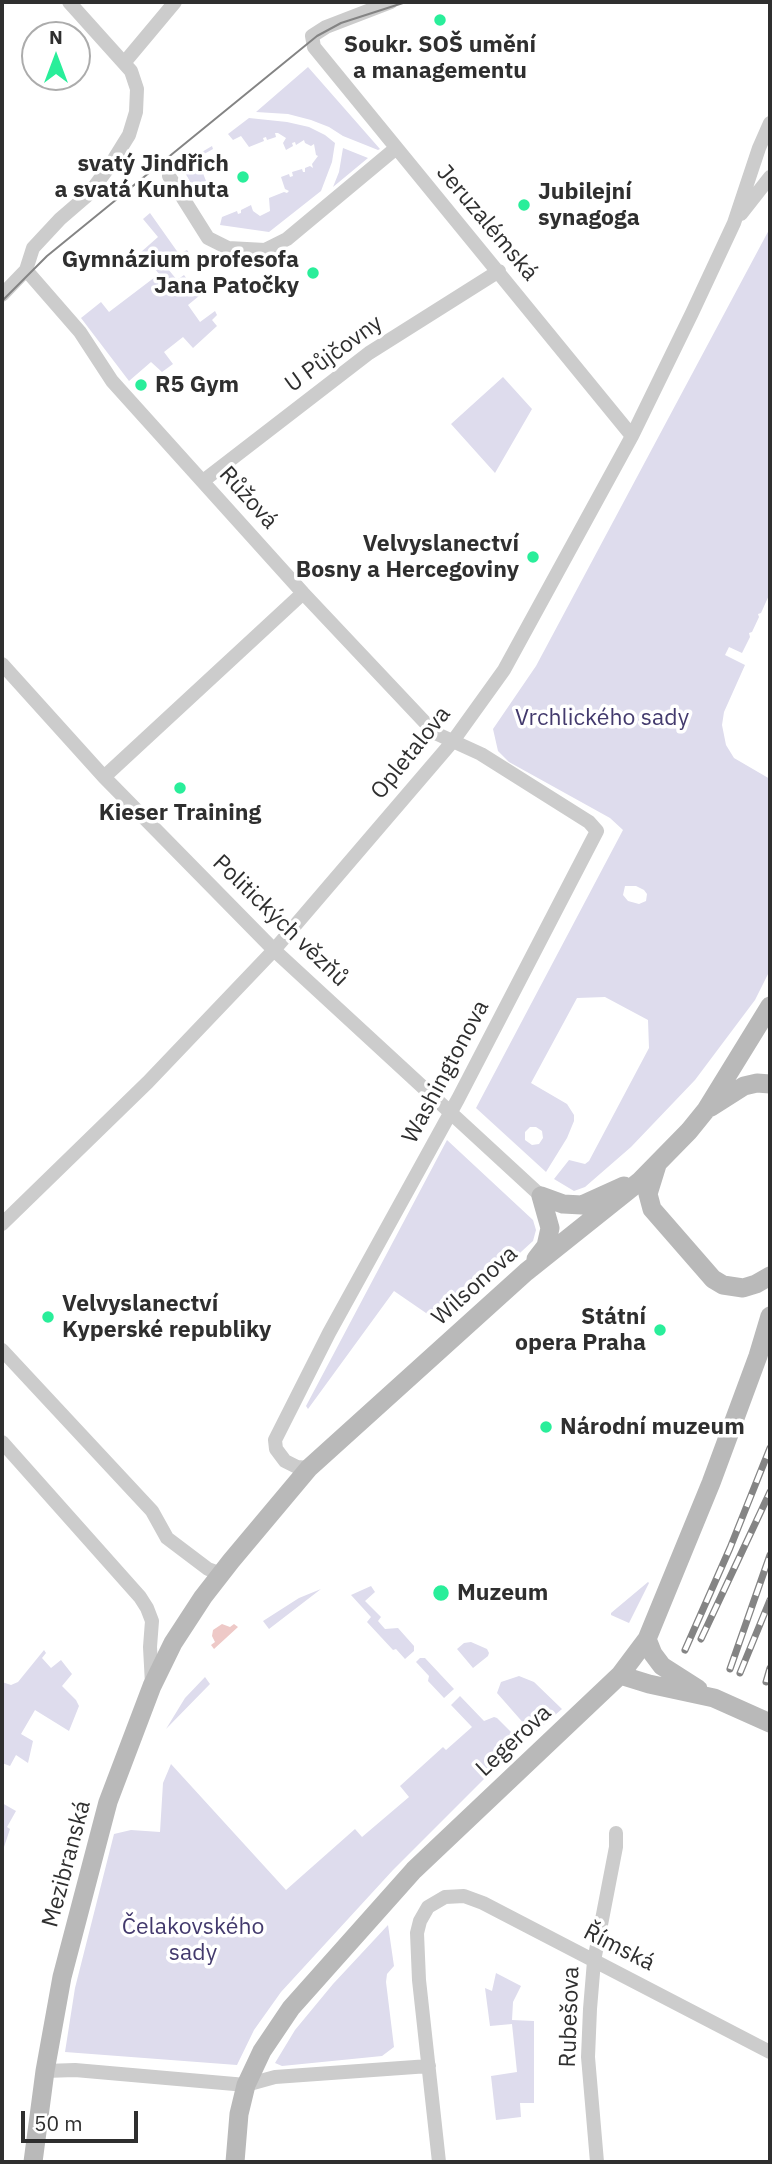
<!DOCTYPE html>
<meta charset="utf-8">
<style>
body{margin:0}
#map{position:relative;width:772px;height:2164px;overflow:hidden;background:#fff;font-family:"IBM Plex Sans",sans-serif}
canvas{display:block}
.frame{position:absolute;inset:0;border:4px solid #2f2f2f;pointer-events:none}
.north{position:absolute;left:21px;top:21px;width:70px;height:70px;box-sizing:border-box;background:#fff;border:2px solid #acacac;border-radius:50%;rotate:0deg;font-size:19px;font-weight:700;line-height:28px;text-align:center;color:#2f2f2f}
.north::after{content:'';display:block;margin:auto;width:24px;height:32px;background:#29ee9a;clip-path:polygon(50% 0,100% 100%,50% 72%,0 100%)}
.scale{position:absolute;left:21px;top:2111px;width:117px;height:32px;box-sizing:border-box;border:4px solid #2f2f2f;border-top:0;padding-left:9px;font-size:21px;line-height:24px;white-space:nowrap;color:#2f2f2f;-webkit-text-stroke:5px #fff;paint-order:stroke}
</style>
<div id="map">
<canvas width="772" height="2164"></canvas>
<div class="frame"></div>
<div class="north">N</div>
<div class="scale">50 m</div>
</div>
<script>
const context = document.querySelector('canvas').getContext('2d');
context.lineJoin = 'round';
function paint(path, color) { context.fillStyle = color; context.fill(path, 'evenodd'); }
const poly = rows => new Path2D(rows.map(r => 'M' + r).join(''));
function trace(path, color, width, dash) { context.strokeStyle = color; context.lineWidth = width; context.lineCap = dash ? 'butt' : 'round'; context.setLineDash(dash || []); context.stroke(path); }
function drawText(font, color, halo, rows, align = 'center') {
  context.font = font + ' "IBM Plex Sans",sans-serif'; context.lineWidth = 7; context.setLineDash([]); context.textBaseline = 'middle'; context.strokeStyle = halo; context.fillStyle = color; for (const [text, x, y, turn = 0] of rows) {
    context.save(); context.translate(x, y); context.rotate((+turn || 0) * Math.PI / 180); context.textAlign = isNaN(turn) ? turn : align; if (halo) context.strokeText(text, 0, 0); context.fillText(text, 0, 0); context.restore();
  }
}
paint(poly([
 [308,67,380,149,378,150,343,136,329,127,311,120,288,114,256,112],
 [249,118,287,122,309,127,325,135,335,143,332,162,321,191,269,232,220,225,222,217,237,211,238,214,241,213,241,210,251,205,253,211,260,216,270,211,269,198,284,192,287,193,289,191,285,189,281,177,289,174,290,177,293,176,292,172,302,169,303,172,305,172,305,168,310,166,313,168,312,164,318,156,316,155,314,144,311,146,305,143,304,140,296,145,295,142,292,143,293,146,286,150,283,143,286,138,278,133,275,133,276,137,267,140,266,137,263,138,264,141,249,147,241,136,233,140,228,134],
 [212,146,213,149,197,158,206,181,193,187,183,169,185,162],
 [343,148,368,158,333,187,339,172],
 [150,213,179,254,187,250,189,253,168,269,177,280,184,275,199,296,188,305,200,322,215,311,217,315,212,320,217,326,193,348,183,337,164,352,173,364,162,372,151,362,129,381,81,318,101,302,109,312,159,274,141,252,158,237,143,219],
 [770,228,770,593,761,613,758,614,759,617,752,632,749,633,750,637,742,653,729,647,725,655,745,665,724,712,722,725,726,745,734,758,770,779,770,970,755,1000,695,1080,631,1147,585,1187,574,1191,554,1179,569,1160,585,1164,589,1161,649,1048,648,1020,605,997,577,998,531,1083,567,1104,574,1115,574,1121,567,1138,546,1172,476,1108,623,830,610,818,509,762,498,751,493,729,536,666],
 [625,886,636,886,644,890,647,894,646,901,639,904,628,901,623,895],
 [530,1127,536,1127,542,1131,543,1138,539,1144,532,1145,525,1140,525,1132],
 [503,377,532,409,495,473,451,424],
 [447,1140,533,1220,536,1230,533,1241,442,1324,394,1291,308,1409,306,1406],
 [648,1582,649,1583,629,1623,611,1615,611,1613],
 [371,1586,375,1592,365,1601,381,1617,378,1621,385,1629,398,1628,414,1646,414,1651,405,1659,396,1649,393,1650,367,1622,371,1617,351,1595],
 [321,1589,269,1629,263,1621,299,1598],
 [471,1642,487,1649,489,1653,488,1656,473,1668,457,1649,464,1643],
 [44,1650,46,1653,42,1658,51,1668,61,1660,72,1674,62,1686,76,1700,79,1706,69,1731,35,1710,21,1734,33,1741,28,1763,16,1755,10,1766,2,1763,2,1682,11,1685,18,1682],
 [420,1658,425,1658,454,1689,444,1698,428,1681,429,1676,416,1662],
 [519,1676,534,1682,562,1709,533,1734,497,1693,501,1682],
 [205,1677,210,1684,166,1729,185,1698],
 [460,1696,484,1721,494,1717,497,1718,523,1744,488,1775,393,1870,281,1992,254,2030,237,2065,65,2052,75,1988,114,1834,131,1830,160,1832,163,1783,171,1764,286,1890,355,1829,362,1837,409,1797,400,1786,443,1747,446,1750,472,1727,451,1705],
 [2,1803,16,1811,7,1827,10,1829,3,1850],
 [388,1925,394,1966,387,1974,386,1982,394,2047,382,2056,282,2066,275,2063,295,2030,333,1984],
 [496,1973,521,1986,513,2002,512,2020,534,2021,534,2103,520,2103,521,2117,496,2120,491,2076,517,2072,512,2024,490,2026,485,1988,492,1991]
]), '#dedced');
paint(poly([
 [222,1624,230,1627,234,1624,238,1627,214,1649,211,1645,215,1642,212,1636,213,1630]
]), '#eec9c7');
trace(poly([
 [391,2,326,27,312,36,314,47,632,436],
 [124,63,175,2],
 [169,176,208,238,228,248,265,250,287,239,395,149],
 [741,214,770,177],
 [26,270,80,332,112,381,303,593,435,733,481,754,589,822,597,831,458,1099,329,1333,275,1440,276,1449,285,1461,297,1467,309,1468],
 [2,295,26,270,33,248,60,219,89,194,111,164,129,135,136,112,137,89,131,71,69,2],
 [203,481,369,353,499,271],
 [2,664,104,777,274,950,541,1196],
 [104,777,303,593],
 [2,1224,148,1082,274,950,453,741,504,670,632,436,692,313,734,223,759,148,770,123],
 [2,1350,152,1511,167,1538,208,1569,222,1574],
 [2,1442,140,1597,147,1608,152,1621,150,1647,152,1684],
 [45,2071,75,2070,246,2085,275,2077,429,2066],
 [439,2162,419,1980,417,1933,420,1921,428,1907,445,1897,464,1896,483,1903,770,2052],
 [597,2162,588,2057,590,2009,594,1961,616,1847,616,1833]
]), '#ccc', 14);
trace(poly([
 [711,1107,744,1086,757,1083,770,1084],
 [657,1165,648,1194,652,1209,713,1279,723,1285,743,1288,756,1284,770,1276],
 [541,1196,563,1204,582,1205,624,1186],
 [536,1259,546,1246,550,1228,541,1196],
 [647,1639,653,1654,662,1666,698,1689],
 [620,1675,649,1684,714,1698,770,1723],
 [33,2162,45,2071,62,1977,108,1802,152,1686,173,1643,203,1597,231,1561,309,1468,526,1272,640,1181,689,1131,706,1110,770,1006],
 [235,2162,239,2114,246,2085,262,2051,291,2008,414,1870,620,1675,647,1639,711,1483,758,1356,770,1316]
]), '#b9b9b9', 19);
trace(poly([
 [2,301,47,256,317,36,341,23,406,2]
]), '#848484', 2);
const rail = poly([
 [701,1639,770,1492],
 [685,1650,730,1548,770,1448],
 [730,1669,770,1555],
 [740,1673,770,1600],
 [766,1682,770,1668]
]);
trace(rail, '#848484', 7);
trace(rail, '#fff', 4.5, [13]);
for (const [x, y, r, color] of [
 [440,20,7,"#29ee9a"],
 [243,177,7,"#29ee9a"],
 [524,205,7,"#29ee9a"],
 [313,273,7,"#29ee9a"],
 [141,385,7,"#29ee9a"],
 [533,557,7,"#29ee9a"],
 [180,788,7,"#29ee9a"],
 [48,1317,7,"#29ee9a"],
 [660,1330,7,"#29ee9a"],
 [546,1427,7,"#29ee9a"],
 [441,1593,9,"#29ee9a"]
]) { const dot = new Path2D(); dot.arc(x, y, r, 0, 2 * Math.PI); context.fillStyle = color; context.fill(dot); trace(dot, '#fff', 2.5); }
drawText('bold 23px', '#2f2f2f', '#fff', [
 ["Soukr. SOŠ umění",440,45,"center"],
 ["a managementu",440,71,"center"],
 ["svatý Jindřich",229,164,"right"],
 ["a svatá Kunhuta",229,190,"right"],
 ["Jubilejní",538,192],
 ["synagoga",538,218],
 ["Gymnázium profesofa",299,260,"right"],
 ["Jana Patočky",299,286,"right"],
 ["R5 Gym",155,385],
 ["Velvyslanectví",519,544,"right"],
 ["Bosny a Hercegoviny",519,570,"right"],
 ["Kieser Training",180,813,"center"],
 ["Velvyslanectví",62,1304],
 ["Kyperské republiky",62,1330],
 ["Státní",646,1317,"right"],
 ["opera Praha",646,1343,"right"],
 ["Národní muzeum",560,1427],
 ["Muzeum",457,1593]
], 'left');
drawText('23px', '#2f2f2f', '#fff', [
 ["Jeruzalémská",487,223,50],
 ["U Půjčovny",334,354,-36],
 ["Růžová",248,498,48],
 ["Opletalova",411,753,-51],
 ["Politických vězňů",280,921,44],
 ["Washingtonova",446,1072,-62],
 ["Wilsonova",475,1286,-42],
 ["Legerova",514,1741,-43],
 ["Mezibranská",67,1864,-75],
 ["Římská",619,1948,27],
 ["Rubešova",570,2017,-88]
]);
drawText('23px', '#433a6d', '#fff', [
 ["Vrchlického sady",602,718],
 ["Čelakovského",193,1927],
 ["sady",193,1953]
]);
</script>
